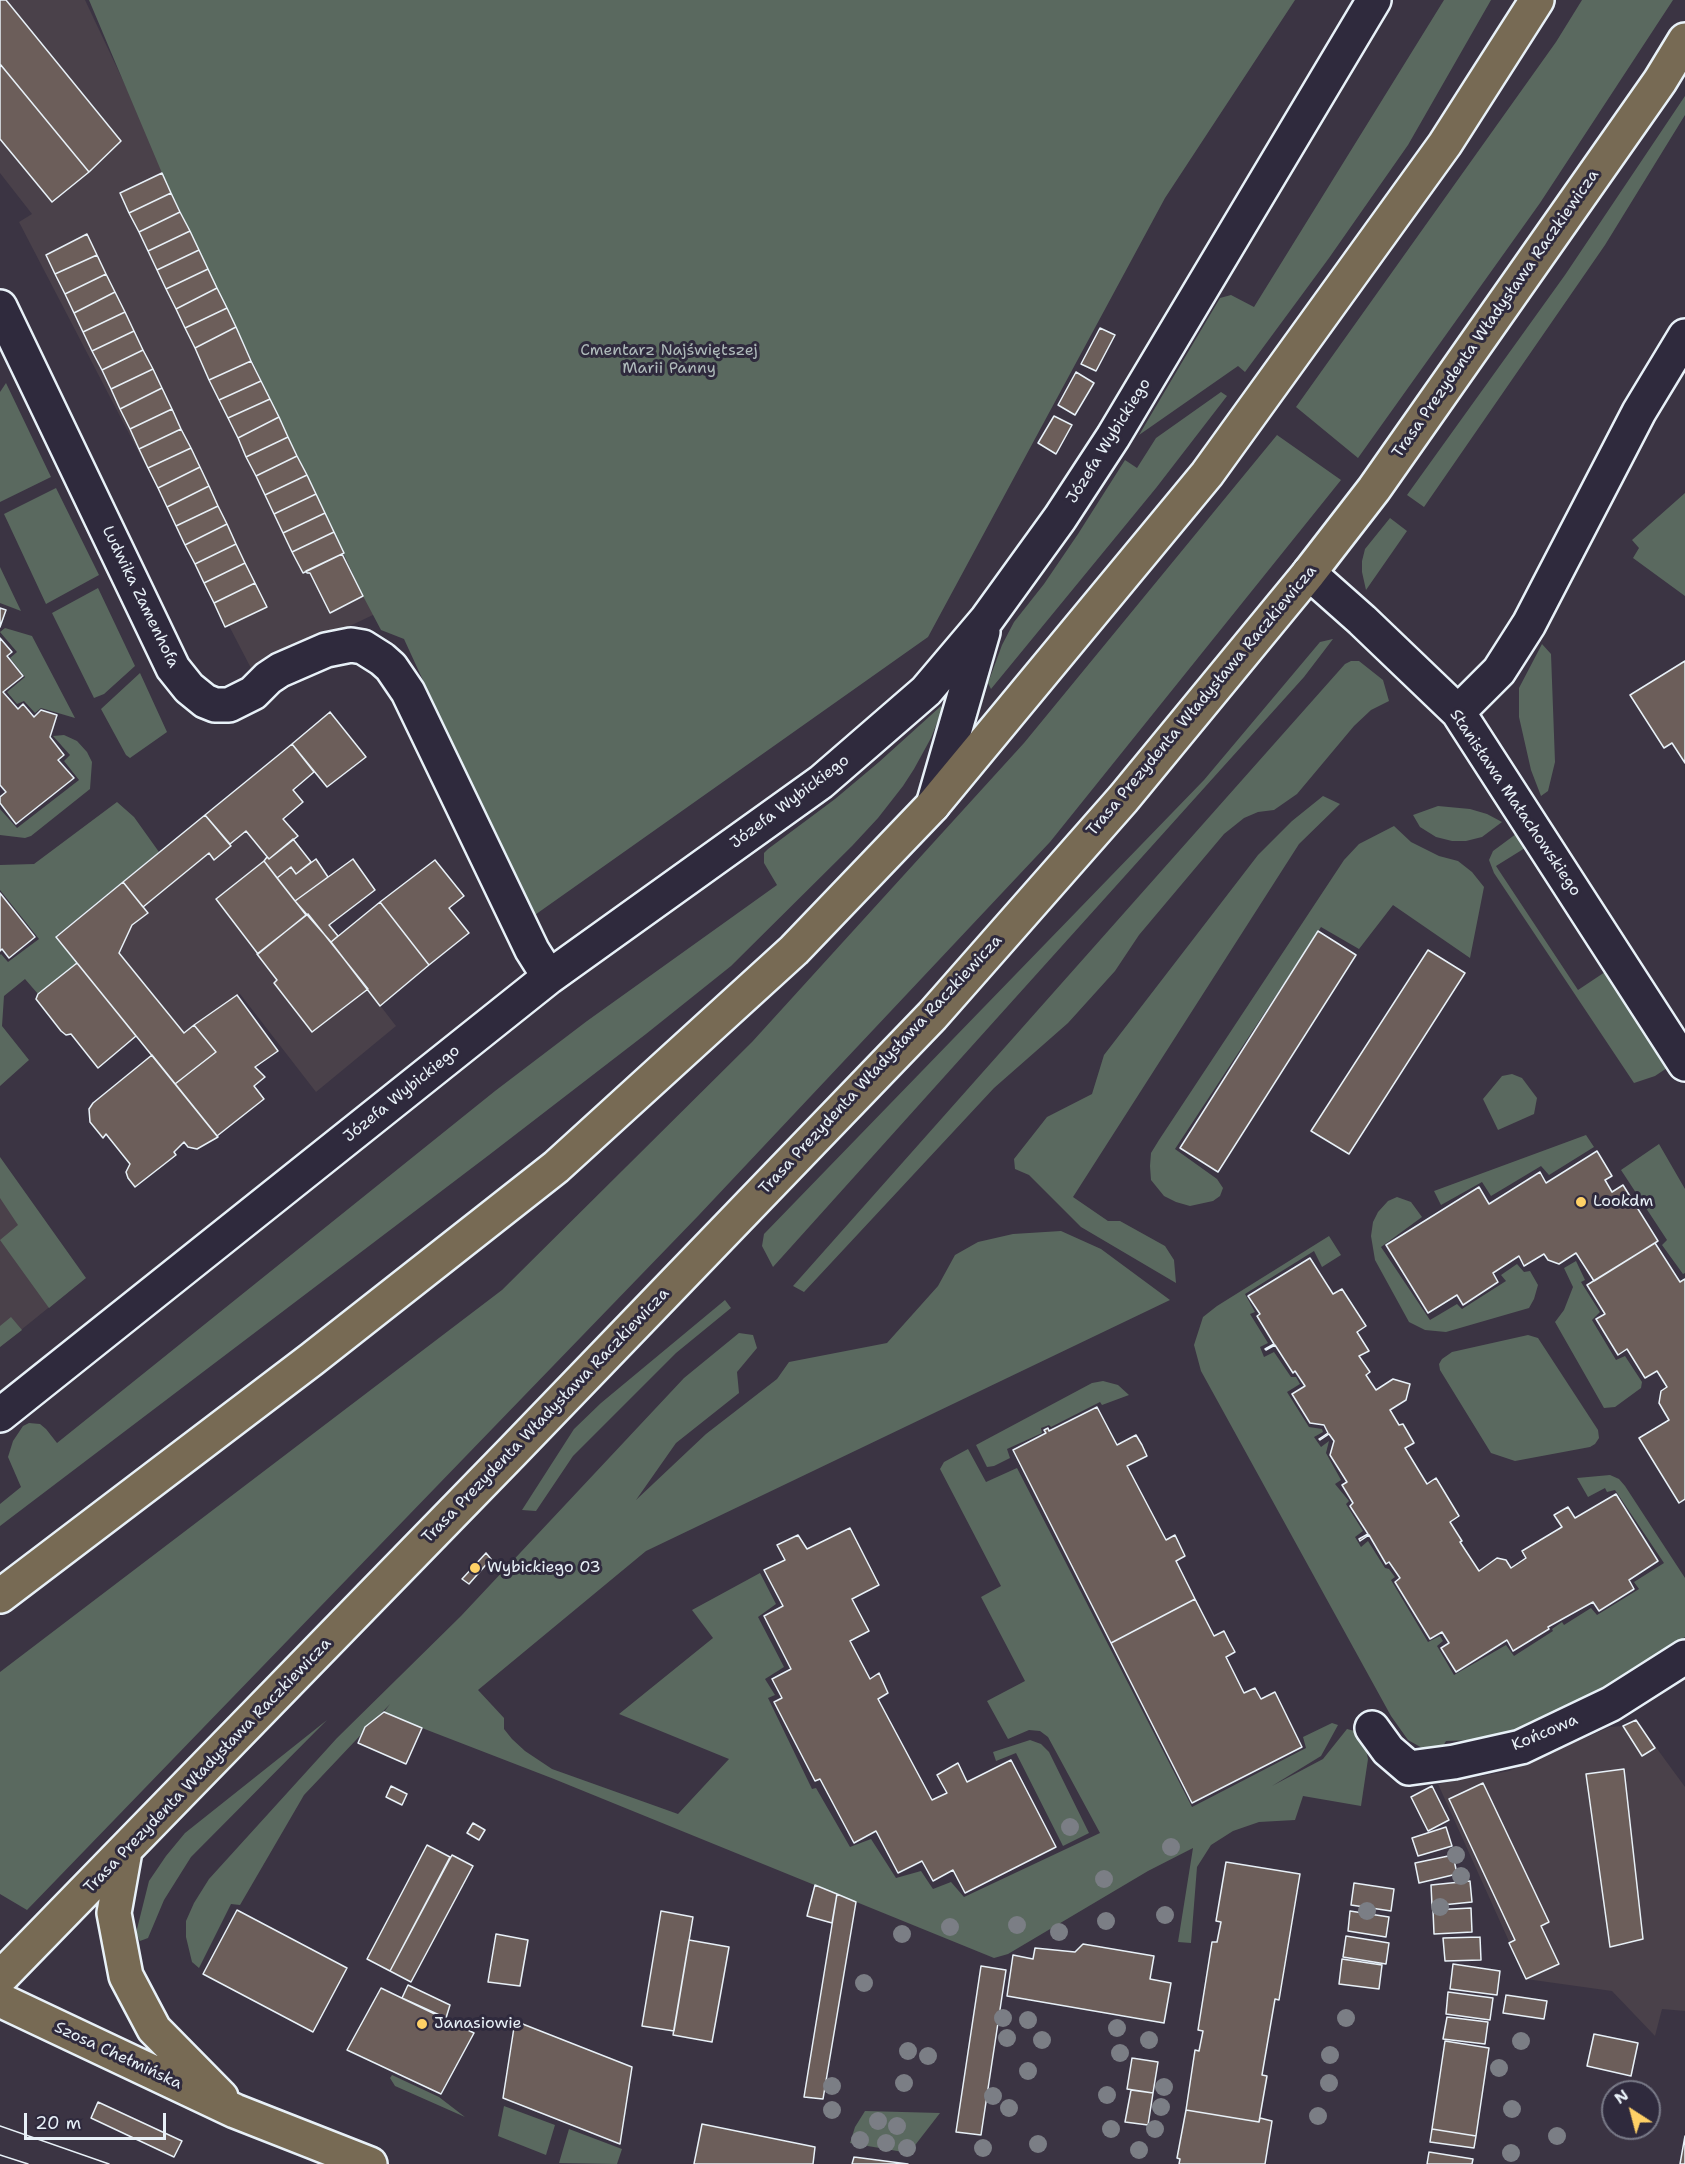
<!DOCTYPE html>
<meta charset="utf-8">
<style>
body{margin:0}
#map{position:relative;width:1685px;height:2164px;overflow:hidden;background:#3b3443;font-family:"Shantell Sans",sans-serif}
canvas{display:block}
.north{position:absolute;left:1601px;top:2080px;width:60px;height:60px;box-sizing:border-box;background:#2f2a3d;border:2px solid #797a88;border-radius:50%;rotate:324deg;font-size:16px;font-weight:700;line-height:24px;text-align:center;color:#e8f1f8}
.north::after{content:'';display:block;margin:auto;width:21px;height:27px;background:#ffd166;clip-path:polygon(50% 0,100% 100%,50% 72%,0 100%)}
.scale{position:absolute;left:24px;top:2113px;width:142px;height:27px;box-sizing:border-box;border:3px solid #e8f1f8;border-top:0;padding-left:8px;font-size:18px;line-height:21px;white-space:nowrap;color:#e8f1f8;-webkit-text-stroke:4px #2f2a3d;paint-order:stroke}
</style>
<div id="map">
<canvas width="1685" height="2164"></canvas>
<div class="north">N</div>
<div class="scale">20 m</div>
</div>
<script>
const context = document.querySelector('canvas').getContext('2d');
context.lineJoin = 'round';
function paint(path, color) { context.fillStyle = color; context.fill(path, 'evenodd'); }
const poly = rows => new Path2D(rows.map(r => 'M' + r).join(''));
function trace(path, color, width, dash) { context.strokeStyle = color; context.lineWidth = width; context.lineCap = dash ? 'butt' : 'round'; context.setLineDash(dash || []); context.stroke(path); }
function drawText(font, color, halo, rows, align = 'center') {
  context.font = font + ' "Shantell Sans",sans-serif'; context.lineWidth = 6; context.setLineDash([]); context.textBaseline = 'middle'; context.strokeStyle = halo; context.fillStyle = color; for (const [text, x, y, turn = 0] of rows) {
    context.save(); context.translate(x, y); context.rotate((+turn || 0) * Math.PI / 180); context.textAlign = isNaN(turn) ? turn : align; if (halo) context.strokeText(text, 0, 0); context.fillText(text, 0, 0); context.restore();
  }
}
paint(poly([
 [0,0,85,0,375,614,253,672,19,222,32,214,0,173],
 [205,815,230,844,246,831,267,857,264,861,331,942,396,1026,316,1092,240,994,194,1025,175,1084,56,937],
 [0,1172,79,1283,0,1347],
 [1636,1720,1685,1787,1685,2011,1662,2009,1655,2036,1612,1991,1526,1979,1438,1784,1509,1771,1610,1727,1623,1726]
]), '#4a414a');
paint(poly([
 [89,0,1295,0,1165,198,928,637,532,917,404,639,381,630,363,596,325,513,162,173],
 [1444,0,1491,0,1408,145,1329,258,1245,372,1238,366,1139,435,1220,298,1231,295,1254,307],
 [1582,0,1673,0,1540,203,1358,458,1296,407,1556,42],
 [1685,96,1685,115,1605,245,1424,507,1407,495,1565,275],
 [6,383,51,477,0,502,0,392],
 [1221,392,1227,396,1156,488,991,689,988,683,1002,645,1014,622,1044,584,1078,534,1125,460,1137,468,1156,438],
 [1277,435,1341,480,1050,842,698,1216,27,1910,0,1894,0,1672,502,1290,752,1042,1024,743],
 [56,488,99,575,46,604,4,514],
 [1685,493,1685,596,1633,558,1639,548,1632,540],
 [1390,518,1407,531,1366,590,1362,572,1362,561,1365,549],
 [0,567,21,611,0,603],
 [98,588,135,666,104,694,94,698,52,613],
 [5,628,32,636,75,718,41,708,35,713,24,701,17,704,7,692,25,677,10,658,17,652,0,632],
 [1333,639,1304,677,773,1267,762,1246,764,1234,1204,780,1320,642],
 [1542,644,1551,654,1555,762,1548,791,1541,796,1531,770,1519,717,1519,688],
 [1351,661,1359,661,1383,680,1389,701,1371,710,1354,726,1297,794,1274,810,1258,812,1244,818,1224,834,1139,935,1115,971,1068,1023,994,1088,804,1292,793,1286,1345,664],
 [140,673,167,732,130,758,126,755,101,709],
 [941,706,942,710,931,738,914,769,903,786,878,818,852,846,731,966,646,1034,489,1155,0,1526,0,1504,21,1487,8,1457,13,1441,23,1426,29,1423,40,1424,46,1429,57,1443,495,1091,587,1021,777,885,764,863,764,853,768,849,835,799,879,762],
 [64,735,77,741,87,752,92,762,90,789,31,836,25,838,0,835,0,809,17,828,79,780,64,761,70,755,53,736],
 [1323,796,1340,804,1299,844,1073,1197,1108,1221,1120,1221,1165,1246,1174,1260,1176,1283,1081,1227,1029,1175,1015,1169,1014,1159,1047,1117,1092,1094,1104,1055,1258,855,1292,821],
 [117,802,134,817,159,852,56,936,77,963,38,994,25,979,4,996,2,1026,29,1060,0,1086,0,955,1,954,8,962,39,939,0,890,0,865,34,864],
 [1438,806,1470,809,1487,814,1502,822,1482,837,1466,841,1452,841,1436,837,1420,827,1413,815],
 [1394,826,1411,842,1439,856,1458,861,1472,872,1484,887,1470,958,1393,905,1359,949,1321,927,1175,1149,1217,1179,1223,1188,1220,1196,1213,1201,1190,1206,1176,1202,1164,1196,1151,1180,1150,1166,1151,1153,1159,1140,1344,860,1359,844],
 [1516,834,1525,848,1496,866,1578,990,1608,970,1667,1068,1655,1076,1634,1083,1494,873,1489,860,1493,851],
 [1512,1074,1522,1078,1537,1098,1534,1114,1498,1130,1483,1099,1502,1076],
 [1586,1135,1594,1147,1549,1175,1541,1166,1491,1196,1482,1182,1441,1205,1434,1191],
 [1659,1144,1685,1189,1685,1273,1683,1274,1662,1245,1667,1240,1621,1170],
 [0,1157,86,1278,49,1308,0,1240,18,1225,0,1198],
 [1397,1197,1411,1202,1422,1217,1381,1247,1430,1320,1457,1304,1462,1309,1506,1281,1501,1275,1517,1264,1524,1272,1530,1271,1538,1285,1534,1299,1529,1308,1446,1332,1425,1330,1409,1322,1375,1260,1371,1236,1373,1222,1378,1212,1388,1201],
 [1061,1231,1101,1249,1170,1300,646,1551,478,1690,504,1718,504,1729,512,1739,525,1751,552,1769,678,1814,729,1759,619,1714,713,1638,692,1610,760,1573,776,1604,758,1617,784,1667,765,1679,775,1695,768,1698,812,1789,816,1788,850,1847,871,1839,896,1878,921,1871,933,1889,951,1882,964,1897,1100,1833,1048,1737,1040,1731,1029,1730,1008,1739,987,1701,1025,1681,981,1597,1001,1586,940,1469,944,1462,968,1449,986,1482,1017,1468,1192,1807,1306,1748,1303,1737,1332,1723,1338,1725,1321,1756,1272,1786,1323,1759,1347,1729,1362,1733,1368,1759,1361,1806,1303,1796,1295,1820,1259,1822,1233,1831,1211,1845,1197,1867,1191,1943,1178,1942,1193,1848,1148,1871,1008,1954,994,1958,554,1779,422,1728,384,1712,390,1704,304,1795,240,1905,231,1904,199,1968,192,1962,186,1937,186,1921,194,1903,209,1879,337,1738,461,1616,684,1378,739,1333,753,1335,757,1348,737,1372,739,1393,676,1443,636,1500,706,1434,777,1379,789,1362,887,1343,938,1286,955,1255,978,1242,1013,1234],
 [1329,1236,1341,1255,1322,1267,1314,1251,1245,1294,1255,1312,1250,1314,1268,1343,1260,1347,1264,1357,1274,1352,1291,1377,1296,1377,1300,1384,1287,1392,1309,1427,1322,1429,1323,1432,1314,1437,1321,1447,1329,1441,1326,1453,1341,1480,1335,1484,1349,1501,1346,1504,1363,1531,1355,1537,1361,1547,1368,1541,1385,1568,1389,1569,1395,1577,1391,1580,1428,1642,1440,1636,1443,1641,1437,1646,1454,1675,1506,1645,1514,1656,1553,1631,1552,1629,1562,1622,1564,1625,1591,1608,1597,1615,1639,1589,1634,1582,1664,1563,1615,1490,1607,1492,1605,1488,1588,1497,1577,1478,1610,1475,1619,1479,1625,1486,1685,1578,1685,1637,1613,1686,1513,1733,1476,1740,1446,1741,1442,1748,1424,1749,1408,1740,1391,1716,1201,1371,1194,1345,1203,1317,1217,1306],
 [1576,1261,1585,1280,1581,1282,1600,1312,1592,1320,1616,1360,1625,1356,1642,1382,1641,1388,1615,1407,1604,1408,1555,1322,1564,1310,1573,1287,1564,1268],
 [725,1300,731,1308,676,1353,573,1456,536,1511,522,1510,574,1429,601,1403],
 [11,1317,22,1330,0,1347,0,1326],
 [1528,1335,1538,1338,1598,1430,1599,1438,1595,1444,1590,1447,1515,1461,1491,1453,1440,1370,1439,1364,1442,1359,1452,1352],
 [1103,1381,1118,1385,1129,1395,1102,1405,1100,1402,1051,1427,1049,1425,1041,1428,1042,1433,1007,1449,1010,1458,994,1466,987,1467,976,1445,1092,1383],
 [327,1720,191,1857,164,1900,148,1938,140,1941,136,1933,149,1881,166,1856,185,1833],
 [1030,1740,1041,1744,1049,1752,1089,1833,1063,1846,1016,1753,996,1761,993,1752],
 [392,2075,439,2097,465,2117,395,2086,390,2078],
 [504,2106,555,2125,546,2155,498,2136],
 [865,2111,940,2113,909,2153,850,2143,855,2127],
 [569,2129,622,2149,617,2164,559,2163]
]), '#5a695f');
const building = poly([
 [0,0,6,0,121,141,89,172,0,64,0,0],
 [0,64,89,172,52,202,0,139,0,64],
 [162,173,171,193,129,213,120,193,162,173],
 [171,193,180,212,139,232,129,213,171,193],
 [180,212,190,231,148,251,139,232,180,212],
 [190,231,199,250,157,270,148,251,190,231],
 [87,234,97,255,55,274,46,255,87,234],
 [199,250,208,269,166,289,157,270,199,250],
 [97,255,106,274,65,294,55,274,97,255],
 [208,269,217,288,176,309,166,289,208,269],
 [106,274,115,292,74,313,65,294,106,274],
 [217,288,227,308,185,328,176,309,217,288],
 [115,292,125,312,83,332,74,313,115,292],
 [227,308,236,327,195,348,185,328,227,308],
 [125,312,134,331,92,351,83,332,125,312],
 [236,327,251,361,209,380,195,348,236,327],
 [1100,328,1115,335,1096,371,1081,364,1100,328],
 [134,331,143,350,102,370,92,351,134,331],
 [143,350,153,369,111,389,102,370,143,350],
 [251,361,261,381,219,400,209,380,251,361],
 [153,369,162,388,120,409,111,389,153,369],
 [1076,372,1094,383,1075,415,1058,405,1076,372],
 [261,381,270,399,228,418,219,400,261,381],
 [162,388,172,409,130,429,120,409,162,388],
 [270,399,279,417,238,438,228,418,270,399],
 [172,409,181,429,139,449,130,429,172,409],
 [1054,416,1072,425,1056,454,1038,443,1054,416],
 [279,417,288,437,246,457,238,438,279,417],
 [181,429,191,448,148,468,139,449,181,429],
 [288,437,297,456,256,476,246,457,288,437],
 [191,448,200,467,158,488,148,468,191,448],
 [297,456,307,475,265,495,256,476,297,456],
 [200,467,209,486,167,507,158,488,200,467],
 [307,475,316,494,274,514,265,495,307,475],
 [209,486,218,506,176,526,167,507,209,486],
 [316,494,325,513,283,533,274,514,316,494],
 [218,506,227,524,185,545,176,526,218,506],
 [325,513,334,532,292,552,283,533,325,513],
 [227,524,236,544,195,564,185,545,227,524],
 [334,532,344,553,303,573,292,552,334,532],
 [236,544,245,563,204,583,195,564,236,544],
 [342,554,363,596,330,613,310,573,307,573,306,571,342,554],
 [245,563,255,583,214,603,204,583,245,563],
 [255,583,267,607,225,627,214,603,255,583],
 [0,608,6,610,0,627,0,608],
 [0,638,12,652,7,656,23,676,3,692,18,709,23,704,34,717,41,710,57,715,50,737,64,755,58,760,74,778,16,824,0,803,0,797,6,792,0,785,0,638],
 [1685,661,1685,763,1672,743,1664,748,1630,695,1685,661],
 [330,712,366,757,327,787,292,744,330,712],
 [292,744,314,772,293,790,303,802,283,819,298,836,269,859,246,831,230,844,205,815,292,744],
 [205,815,231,846,214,860,209,853,143,907,123,882,205,815],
 [293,839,311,862,296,874,291,867,277,878,264,861,267,857,269,859,293,839],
 [316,859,328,877,295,901,277,878,291,867,296,874,316,859],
 [353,859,375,890,329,925,338,936,331,942,295,901,353,859],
 [435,860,464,896,449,908,469,933,429,965,380,902,435,860],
 [264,861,306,915,258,954,216,899,264,861],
 [123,882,148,913,132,925,119,953,184,1033,194,1025,216,1052,175,1084,56,937,123,882],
 [0,893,35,937,9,958,2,949,0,951,0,893],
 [380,902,429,965,380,1006,331,942,380,902],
 [308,914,368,989,312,1032,274,983,277,980,257,954,308,914],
 [1318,931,1356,955,1218,1172,1180,1148,1318,931],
 [1428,950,1465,973,1349,1154,1311,1131,1428,950],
 [77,963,136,1036,98,1068,71,1034,66,1035,61,1031,36,999,38,994,77,963],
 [237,995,278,1051,255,1067,265,1077,254,1086,264,1099,217,1136,175,1084,216,1052,194,1025,237,995],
 [152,1055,218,1137,197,1149,188,1147,184,1142,174,1152,176,1155,135,1187,128,1178,126,1172,130,1164,106,1134,103,1138,90,1122,89,1109,93,1103,152,1055],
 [1597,1151,1612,1176,1605,1180,1612,1192,1623,1185,1658,1241,1594,1281,1576,1253,1559,1264,1548,1260,1544,1254,1524,1266,1519,1256,1493,1273,1498,1282,1463,1305,1457,1295,1428,1313,1386,1245,1479,1187,1489,1204,1540,1172,1546,1183,1597,1151],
 [1655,1243,1680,1282,1685,1279,1685,1499,1679,1503,1639,1438,1669,1420,1659,1403,1661,1391,1667,1387,1657,1371,1645,1378,1627,1349,1618,1355,1596,1319,1605,1314,1587,1285,1655,1243],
 [1310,1258,1333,1294,1342,1289,1366,1326,1357,1332,1369,1351,1359,1356,1370,1372,1366,1375,1376,1390,1393,1379,1410,1384,1406,1400,1390,1410,1399,1425,1403,1424,1414,1443,1405,1448,1427,1484,1436,1478,1459,1516,1450,1522,1462,1541,1460,1542,1479,1571,1497,1558,1506,1560,1511,1568,1526,1558,1522,1551,1562,1527,1554,1515,1568,1507,1575,1518,1616,1494,1658,1561,1629,1580,1634,1589,1599,1611,1593,1602,1548,1627,1549,1629,1513,1651,1507,1640,1456,1672,1441,1648,1449,1643,1442,1632,1430,1639,1395,1582,1400,1578,1389,1562,1386,1564,1369,1535,1360,1541,1359,1539,1368,1534,1350,1506,1353,1503,1342,1485,1347,1482,1330,1455,1334,1441,1329,1434,1320,1440,1319,1439,1328,1433,1324,1425,1310,1423,1292,1394,1305,1386,1295,1371,1293,1373,1275,1345,1266,1350,1265,1349,1274,1344,1257,1316,1260,1314,1248,1296,1310,1258],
 [1097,1407,1117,1445,1136,1435,1142,1445,1147,1456,1127,1466,1166,1540,1175,1535,1185,1556,1176,1561,1195,1599,1111,1643,1013,1450,1046,1433,1044,1430,1048,1428,1049,1431,1097,1407],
 [850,1528,879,1585,852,1599,869,1631,850,1641,870,1679,879,1673,888,1693,878,1699,932,1800,947,1793,937,1775,958,1763,967,1782,1011,1760,1056,1847,965,1893,953,1870,933,1881,922,1861,898,1873,876,1831,854,1843,820,1779,815,1781,774,1702,782,1698,772,1679,791,1669,764,1616,783,1606,764,1570,785,1560,777,1545,798,1535,807,1549,850,1528],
 [486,1553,491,1559,469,1584,462,1579,486,1553],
 [1195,1599,1214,1636,1224,1631,1229,1641,1235,1652,1226,1657,1244,1693,1255,1688,1261,1699,1275,1692,1302,1747,1192,1803,1111,1643,1195,1599],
 [384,1712,422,1728,406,1764,358,1743,365,1727,384,1712],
 [1636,1720,1655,1748,1642,1756,1623,1726,1636,1720],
 [1624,1769,1643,1939,1610,1947,1586,1774,1624,1769],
 [1483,1783,1549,1922,1541,1926,1559,1964,1526,1979,1509,1943,1515,1940,1449,1799,1483,1783],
 [391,1786,407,1794,402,1805,386,1797,391,1786],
 [1432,1786,1449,1820,1428,1831,1411,1797,1432,1786],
 [473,1823,485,1830,479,1840,467,1833,473,1823],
 [1446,1827,1452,1846,1418,1856,1412,1838,1446,1827],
 [427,1845,450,1857,390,1971,367,1959,427,1845],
 [452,1855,473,1866,411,1982,390,1971,452,1855],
 [1453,1855,1457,1874,1419,1883,1415,1863,1453,1855],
 [1226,1862,1300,1874,1279,2000,1275,1999,1262,2075,1267,2076,1259,2122,1186,2110,1195,2050,1199,2051,1203,2031,1198,2030,1212,1942,1217,1942,1221,1922,1216,1921,1226,1862],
 [1470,1881,1472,1902,1432,1906,1431,1885,1470,1881],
 [1354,1883,1394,1889,1391,1911,1351,1905,1354,1883],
 [815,1885,837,1894,832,1923,807,1916,815,1885],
 [837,1894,856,1902,823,2099,804,2097,837,1894],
 [1471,1908,1472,1932,1434,1934,1433,1910,1471,1908],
 [237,1910,347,1968,313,2032,203,1974,237,1910],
 [661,1911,693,1917,674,2031,642,2026,661,1911],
 [1350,1911,1389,1917,1386,1937,1348,1931,1350,1911],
 [496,1934,528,1940,520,1986,488,1982,496,1934],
 [1346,1936,1389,1943,1386,1964,1343,1957,1346,1936],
 [1480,1937,1481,1960,1445,1961,1443,1938,1480,1937],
 [689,1940,729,1947,712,2042,673,2035,689,1940],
 [1083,1944,1154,1956,1150,1979,1171,1983,1164,2023,1007,1996,1013,1955,1033,1959,1035,1948,1075,1952,1083,1944],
 [1342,1959,1382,1965,1379,1989,1339,1984,1342,1959],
 [1453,1964,1500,1971,1497,1995,1450,1989,1453,1964],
 [981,1966,1006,1970,981,2135,956,2132,981,1966],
 [408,1985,450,2005,446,2018,402,1998,408,1985],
 [381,1988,474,2033,441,2094,347,2050,381,1988],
 [1448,1992,1493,1998,1490,2020,1446,2014,1448,1992],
 [1506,1995,1547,2001,1544,2019,1503,2013,1506,1995],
 [1447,2017,1488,2022,1485,2044,1443,2039,1447,2017],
 [515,2021,632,2067,620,2144,503,2098,515,2021],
 [1594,2034,1638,2043,1631,2076,1587,2066,1594,2034],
 [1445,2041,1489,2048,1476,2136,1432,2129,1445,2041],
 [1132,2058,1158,2062,1153,2093,1127,2089,1132,2058],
 [1131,2090,1153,2093,1148,2125,1125,2122,1131,2090],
 [98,2102,182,2141,174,2157,91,2118,98,2102],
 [1186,2110,1259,2122,1260,2118,1272,2121,1265,2164,1179,2164,1180,2159,1177,2158,1186,2110],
 [702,2124,815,2147,813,2164,694,2164,702,2124],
 [1432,2129,1476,2136,1474,2148,1430,2142,1432,2129],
 [1685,2136,1685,2164,1680,2164,1685,2136],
 [1429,2152,1473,2159,1472,2164,1427,2164,1429,2152],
 [854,2157,908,2164,852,2164,854,2157]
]);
paint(building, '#6c5e5a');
trace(building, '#e8f1f8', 1.5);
const minor = poly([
 [0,307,173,668,189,688,205,701,215,705,229,705,253,693,268,678,280,670,326,650,351,645,363,647,382,659,391,667,408,692,532,950,549,977],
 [1309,573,1362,620,1458,712,1685,1064],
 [1458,712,1499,671,1529,624,1639,412,1685,336],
 [933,805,983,632],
 [0,1415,549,977,821,782,926,691,987,619,1060,518,1113,437,1374,0],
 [1372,1728,1388,1750,1409,1768,1454,1762,1521,1747,1611,1704,1685,1657]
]);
const major = poly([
 [0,1596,312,1359,556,1167,794,950,933,805,1207,474,1445,144,1537,0],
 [125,1851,114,1913,126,1976,154,2029,221,2097],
 [0,1978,512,1452,932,1016,1123,799,1309,573,1374,489,1660,81,1685,40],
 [0,2000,235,2111,370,2164]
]);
trace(minor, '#e8f1f8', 38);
trace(major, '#e8f1f8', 38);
trace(minor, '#2f2a3d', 33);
trace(major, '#776a54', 33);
trace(poly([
 [0,2126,109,2164],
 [0,2155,28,2164]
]), '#e8f1f8', 1.5);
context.fillStyle = '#7b7e85';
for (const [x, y] of [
 [1070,1827],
 [1171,1847],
 [1456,1855],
 [1461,1876],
 [1104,1879],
 [1440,1907],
 [1367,1911],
 [1165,1915],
 [1106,1921],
 [1017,1925],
 [950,1927],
 [1059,1932],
 [902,1934],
 [864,1983],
 [1003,2018],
 [1346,2018],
 [1028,2020],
 [1117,2028],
 [1007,2038],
 [1042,2040],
 [1149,2040],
 [1521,2041],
 [908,2051],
 [1120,2053],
 [1330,2055],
 [928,2056],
 [1499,2068],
 [1028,2071],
 [904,2083],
 [1329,2083],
 [832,2086],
 [1164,2087],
 [1107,2095],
 [993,2096],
 [1161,2107],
 [1009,2108],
 [1512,2109],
 [832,2110],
 [1318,2116],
 [878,2121],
 [897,2126],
 [1111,2129],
 [1155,2129],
 [1557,2136],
 [860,2140],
 [886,2143],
 [1038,2144],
 [907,2148],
 [983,2148],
 [1139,2150],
 [1511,2153]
]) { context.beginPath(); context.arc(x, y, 9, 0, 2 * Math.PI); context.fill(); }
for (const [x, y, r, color] of [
 [1581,1202,6,"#ffd166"],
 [475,1568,6,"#ffd166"],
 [422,2024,6,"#ffd166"]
]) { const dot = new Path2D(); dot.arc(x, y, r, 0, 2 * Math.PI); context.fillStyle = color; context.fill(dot); trace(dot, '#2f2a3d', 2); }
drawText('16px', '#e8f1f8', '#2f2a3d', [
 ["Trasa Prezydenta Władysława Raczkiewicza",1496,314,-55],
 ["Józefa Wybickiego",1109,441,-58],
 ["Ludwika Zamenhofa",140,597,64],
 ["Trasa Prezydenta Władysława Raczkiewicza",1202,701,-50],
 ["Józefa Wybickiego",790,802,-37],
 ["Stanisława Małachowskiego",1515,803,56],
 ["Trasa Prezydenta Władysława Raczkiewicza",881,1065,-47],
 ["Józefa Wybickiego",402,1094,-39],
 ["Trasa Prezydenta Władysława Raczkiewicza",546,1416,-46],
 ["Końcowa",1545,1733,-23],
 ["Trasa Prezydenta Władysława Raczkiewicza",208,1766,-46],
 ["Szosa Chełmińska",118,2056,25]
]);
drawText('16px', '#afbbbb', '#2f2a3d', [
 ["Cmentarz Najświętszej",669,351],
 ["Marii Panny",669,369]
]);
drawText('16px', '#e8f1f8', '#2f2a3d', [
 ["Lookdm",1593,1202],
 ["Wybickiego 03",487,1568],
 ["Janasiowie",434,2024]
], 'left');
</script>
